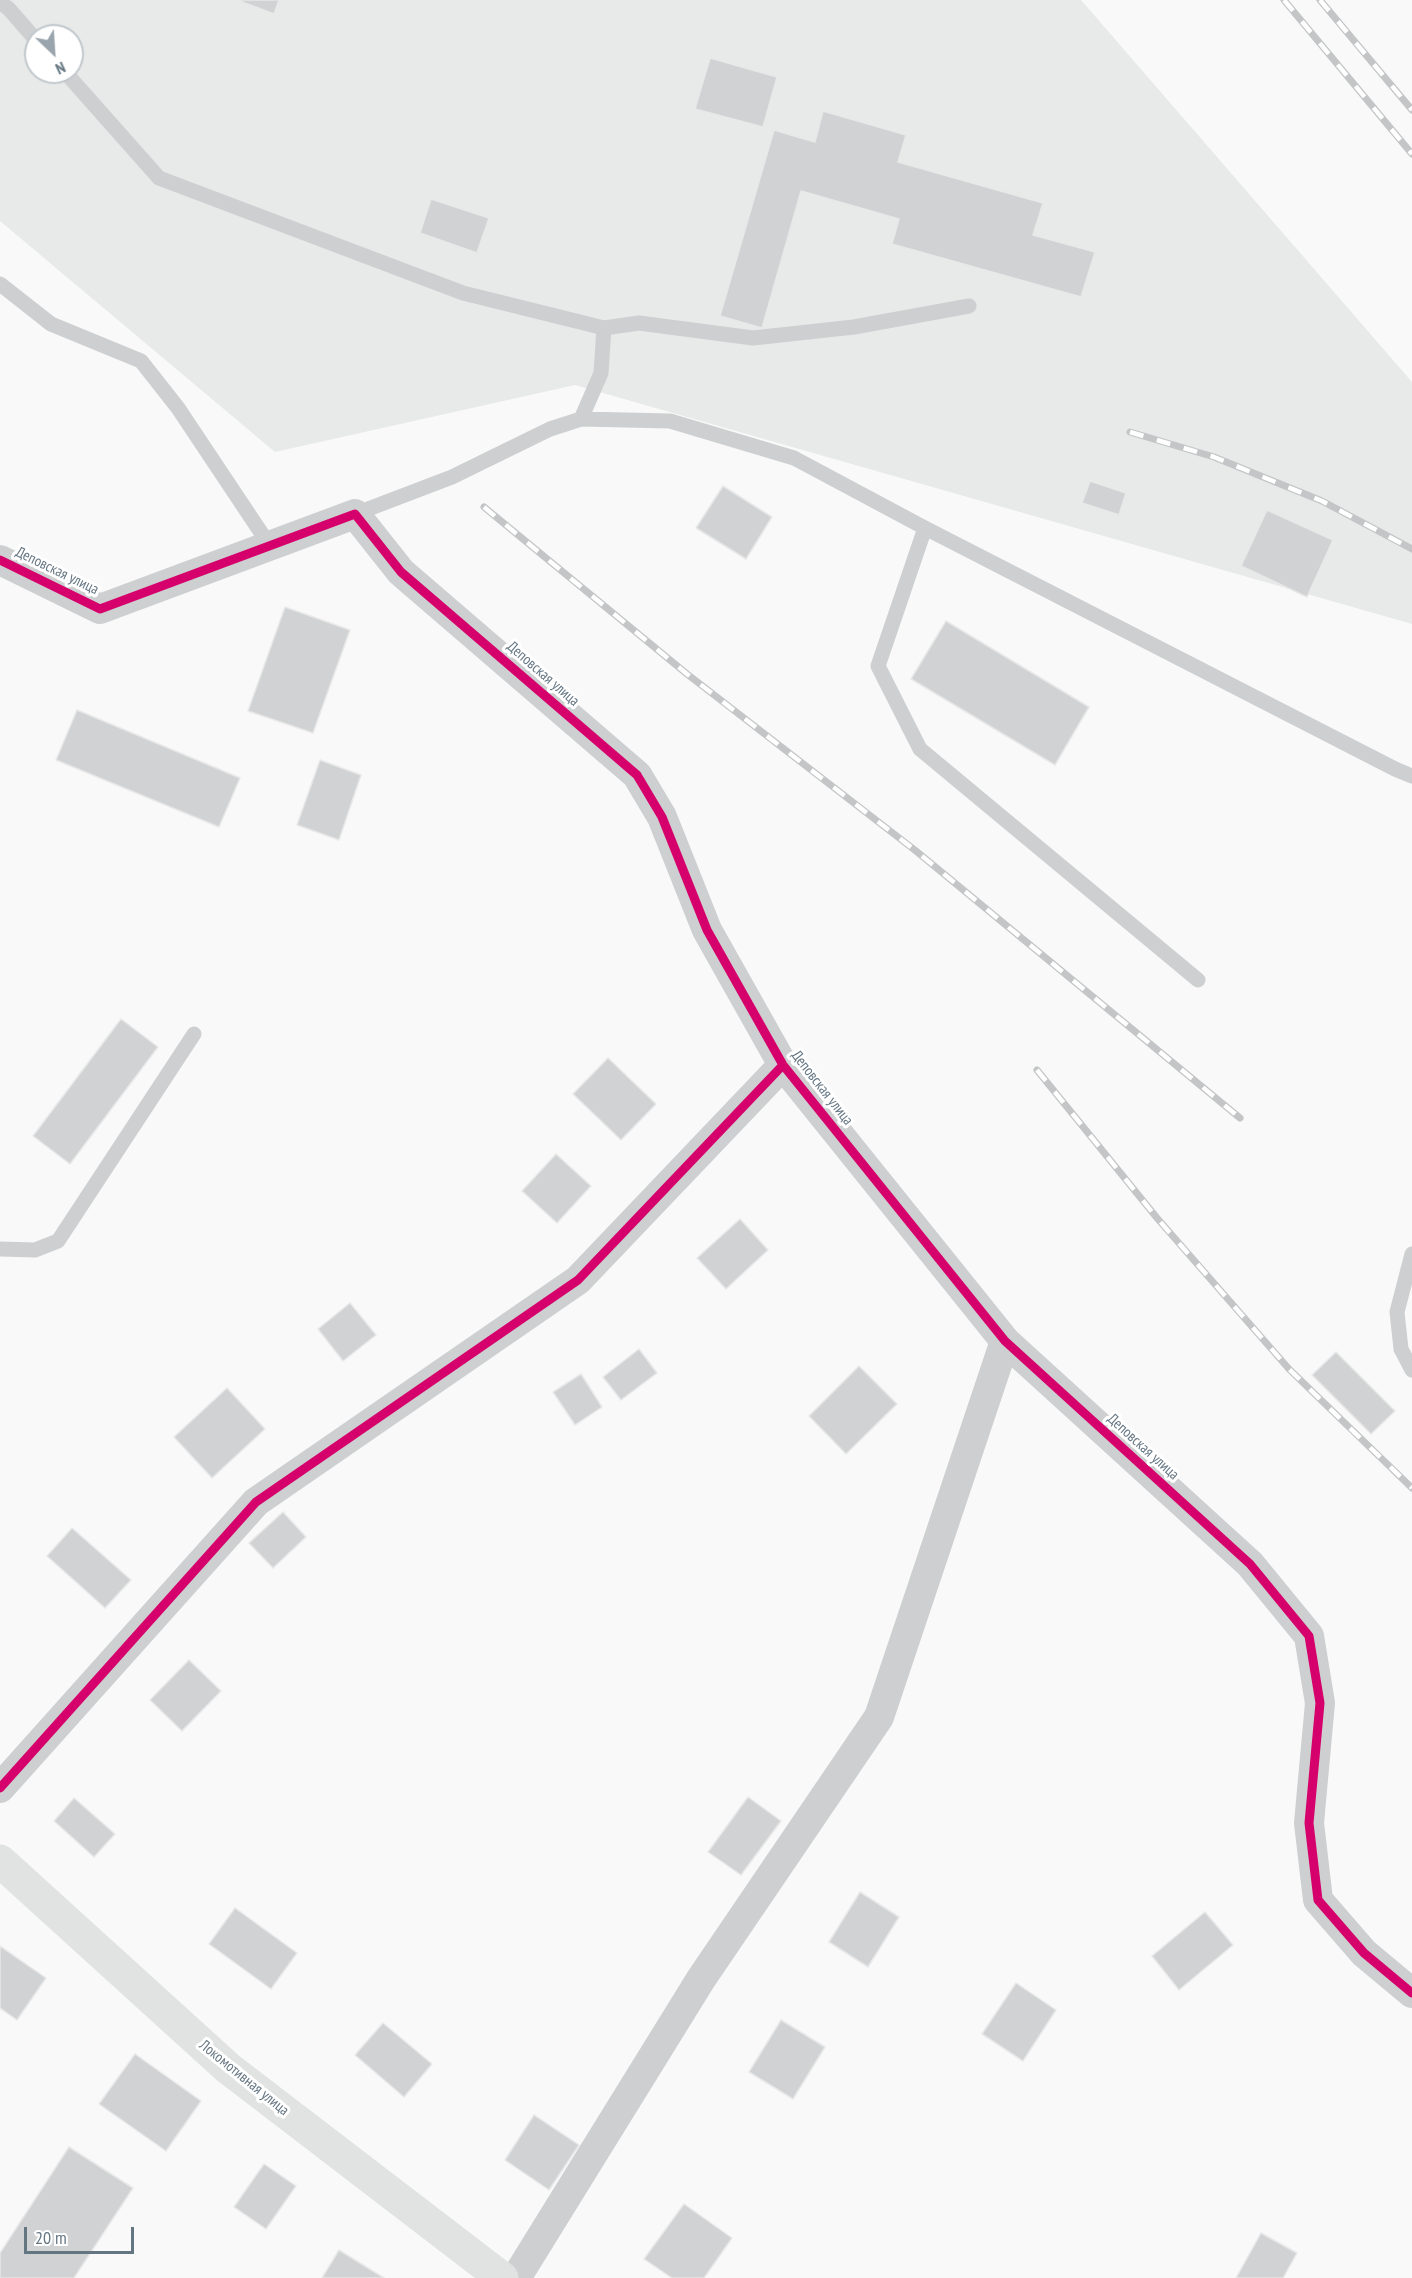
<!DOCTYPE html>
<meta charset="utf-8">
<style>
body{margin:0}
#map{position:relative;width:1412px;height:2278px;overflow:hidden;background:#f9f9f9;font-family:"PT Sans Narrow",sans-serif}
canvas{display:block}
.north{position:absolute;left:24px;top:24px;width:60px;height:60px;box-sizing:border-box;background:#fff;border:2px solid #c1c8cd;border-radius:50%;rotate:155deg;font-size:16px;font-weight:700;line-height:24px;text-align:center;color:#657683}
.north::after{content:'';display:block;margin:auto;width:21px;height:27px;background:#99a4ac;clip-path:polygon(50% 0,100% 100%,50% 72%,0 100%)}
.scale{position:absolute;left:24px;top:2227px;width:110px;height:27px;box-sizing:border-box;border:3px solid #657683;border-top:0;padding-left:8px;font-size:18px;line-height:21px;white-space:nowrap;color:#657683;-webkit-text-stroke:4px #fff;paint-order:stroke}
</style>
<div id="map">
<canvas width="1412" height="2278"></canvas>
<div class="north">N</div>
<div class="scale">20 m</div>
</div>
<script>
const context = document.querySelector('canvas').getContext('2d');
context.lineJoin = 'round';
function paint(path, color) { context.fillStyle = color; context.fill(path, 'evenodd'); }
const poly = rows => new Path2D(rows.map(r => 'M' + r).join(''));
function trace(path, color, width, dash) { context.strokeStyle = color; context.lineWidth = width; context.lineCap = dash ? 'butt' : 'round'; context.setLineDash(dash || []); context.stroke(path); }
function drawText(font, color, halo, rows, align = 'center') {
  context.font = font + ' "PT Sans Narrow",sans-serif'; context.lineWidth = 6; context.setLineDash([]); context.textBaseline = 'middle'; context.strokeStyle = halo; context.fillStyle = color; for (const [text, x, y, turn = 0] of rows) {
    context.save(); context.translate(x, y); context.rotate((+turn || 0) * Math.PI / 180); context.textAlign = isNaN(turn) ? turn : align; if (halo) context.strokeText(text, 0, 0); context.fillText(text, 0, 0); context.restore();
  }
}
paint(poly([
 [0,0,1081,0,1412,382,1412,624,575,385,275,452,0,221],
 [36,36,72,36,72,72,36,72]
]), '#e8e9e9');
const building = poly([
 [237,0,279,0,274,14,237,0],
 [710,58,777,77,763,127,695,109,710,58],
 [823,111,906,135,898,162,1043,203,1033,235,1095,252,1081,297,892,244,899,219,801,191,762,328,720,316,774,130,815,142,823,111],
 [431,199,489,218,477,253,420,233,431,199],
 [1090,481,1126,493,1119,515,1082,503,1090,481],
 [723,486,772,517,746,559,696,528,723,486],
 [1267,510,1333,540,1307,597,1241,566,1267,510],
 [285,607,350,630,313,733,248,711,285,607],
 [946,621,1089,707,1055,765,911,679,946,621],
 [77,710,240,778,219,827,56,760,77,710],
 [320,760,361,775,339,840,297,825,320,760],
 [121,1019,158,1047,70,1164,33,1136,121,1019],
 [608,1058,656,1104,621,1140,573,1094,608,1058],
 [556,1154,591,1186,557,1223,522,1191,556,1154],
 [740,1219,768,1250,726,1289,697,1258,740,1219],
 [350,1303,376,1335,343,1361,318,1329,350,1303],
 [639,1349,657,1373,621,1400,603,1377,639,1349],
 [1336,1352,1395,1411,1371,1434,1312,1375,1336,1352],
 [859,1366,897,1404,846,1454,809,1416,859,1366],
 [581,1374,602,1407,575,1425,553,1392,581,1374],
 [227,1388,265,1429,212,1478,174,1437,227,1388],
 [283,1512,306,1537,273,1568,249,1543,283,1512],
 [72,1528,131,1580,105,1608,47,1556,72,1528],
 [189,1660,221,1691,182,1731,150,1700,189,1660],
 [748,1797,781,1821,741,1875,708,1852,748,1797],
 [74,1798,115,1834,94,1857,54,1821,74,1798],
 [860,1892,899,1917,868,1967,829,1942,860,1892],
 [235,1908,297,1953,271,1989,209,1944,235,1908],
 [1205,1912,1233,1945,1179,1990,1152,1956,1205,1912],
 [0,1946,46,1978,17,2020,0,2008,0,1946],
 [1016,1983,1056,2010,1023,2061,982,2034,1016,1983],
 [781,2020,825,2047,793,2099,749,2072,781,2020],
 [383,2023,432,2064,404,2097,355,2055,383,2023],
 [135,2054,201,2101,166,2151,99,2104,135,2054],
 [534,2115,579,2145,549,2190,505,2160,534,2115],
 [69,2147,133,2188,74,2278,0,2278,0,2253,69,2147],
 [264,2164,296,2186,266,2229,234,2207,264,2164],
 [684,2204,732,2238,704,2278,672,2278,644,2259,684,2204],
 [1261,2233,1297,2253,1283,2278,1236,2278,1261,2233],
 [339,2250,384,2278,322,2278,339,2250]
]);
paint(building, '#d0d2d3');
trace(building, '#e8e8e8', 1.5);
trace(poly([
 [0,2,9,9,36,40],
 [65,72,159,178,463,293,604,328],
 [0,284,51,324,141,361,178,408,270,546],
 [581,419,601,373,604,328,639,323,753,338,854,327,969,306],
 [355,514,452,477,550,429,581,419,670,421,794,458,925,528,1395,769,1412,776],
 [925,528,878,666,920,749,1198,980],
 [0,1249,35,1250,58,1241,194,1034],
 [1412,1254,1397,1312,1401,1349,1412,1370]
]), '#cecfd0', 15);
trace(poly([
 [0,560,100,609,355,514,401,572,637,775,662,817,707,930,783,1065,1005,1341,1250,1564,1309,1636,1320,1703,1309,1823,1318,1900,1364,1953,1412,1993],
 [0,1788,256,1502,578,1280,783,1065],
 [516,2278,701,1979,879,1717,1005,1341]
]), '#cecfd0', 30);
trace(poly([
 [0,1861,228,2068,502,2278]
]), '#e1e2e2', 33);
const rail = poly([
 [1284,0,1412,154],
 [1320,0,1412,110],
 [1130,432,1214,457,1322,501,1412,549],
 [484,507,687,674,916,851,1240,1118],
 [1037,1070,1157,1218,1289,1369,1412,1488]
]);
trace(rail, '#c3c5c6', 7);
trace(rail, '#fff', 4.5, [14]);
trace(poly([
 [0,560,100,609,355,514,401,572,637,775,662,817,707,930,783,1065,1005,1341,1250,1564,1309,1636,1320,1703,1309,1823,1318,1900,1364,1953,1412,1993],
 [0,1788,256,1502,578,1280,783,1065]
]), '#d6006c', 9);
drawText('15px', '#657683', '#fff', [
 ["Деповская улица",57,571,26],
 ["Деповская улица",543,674,41],
 ["Деповская улица",822,1088,52],
 ["Деповская улица",1143,1447,42],
 ["Локомотивная улица",244,2078,39]
]);
</script>
